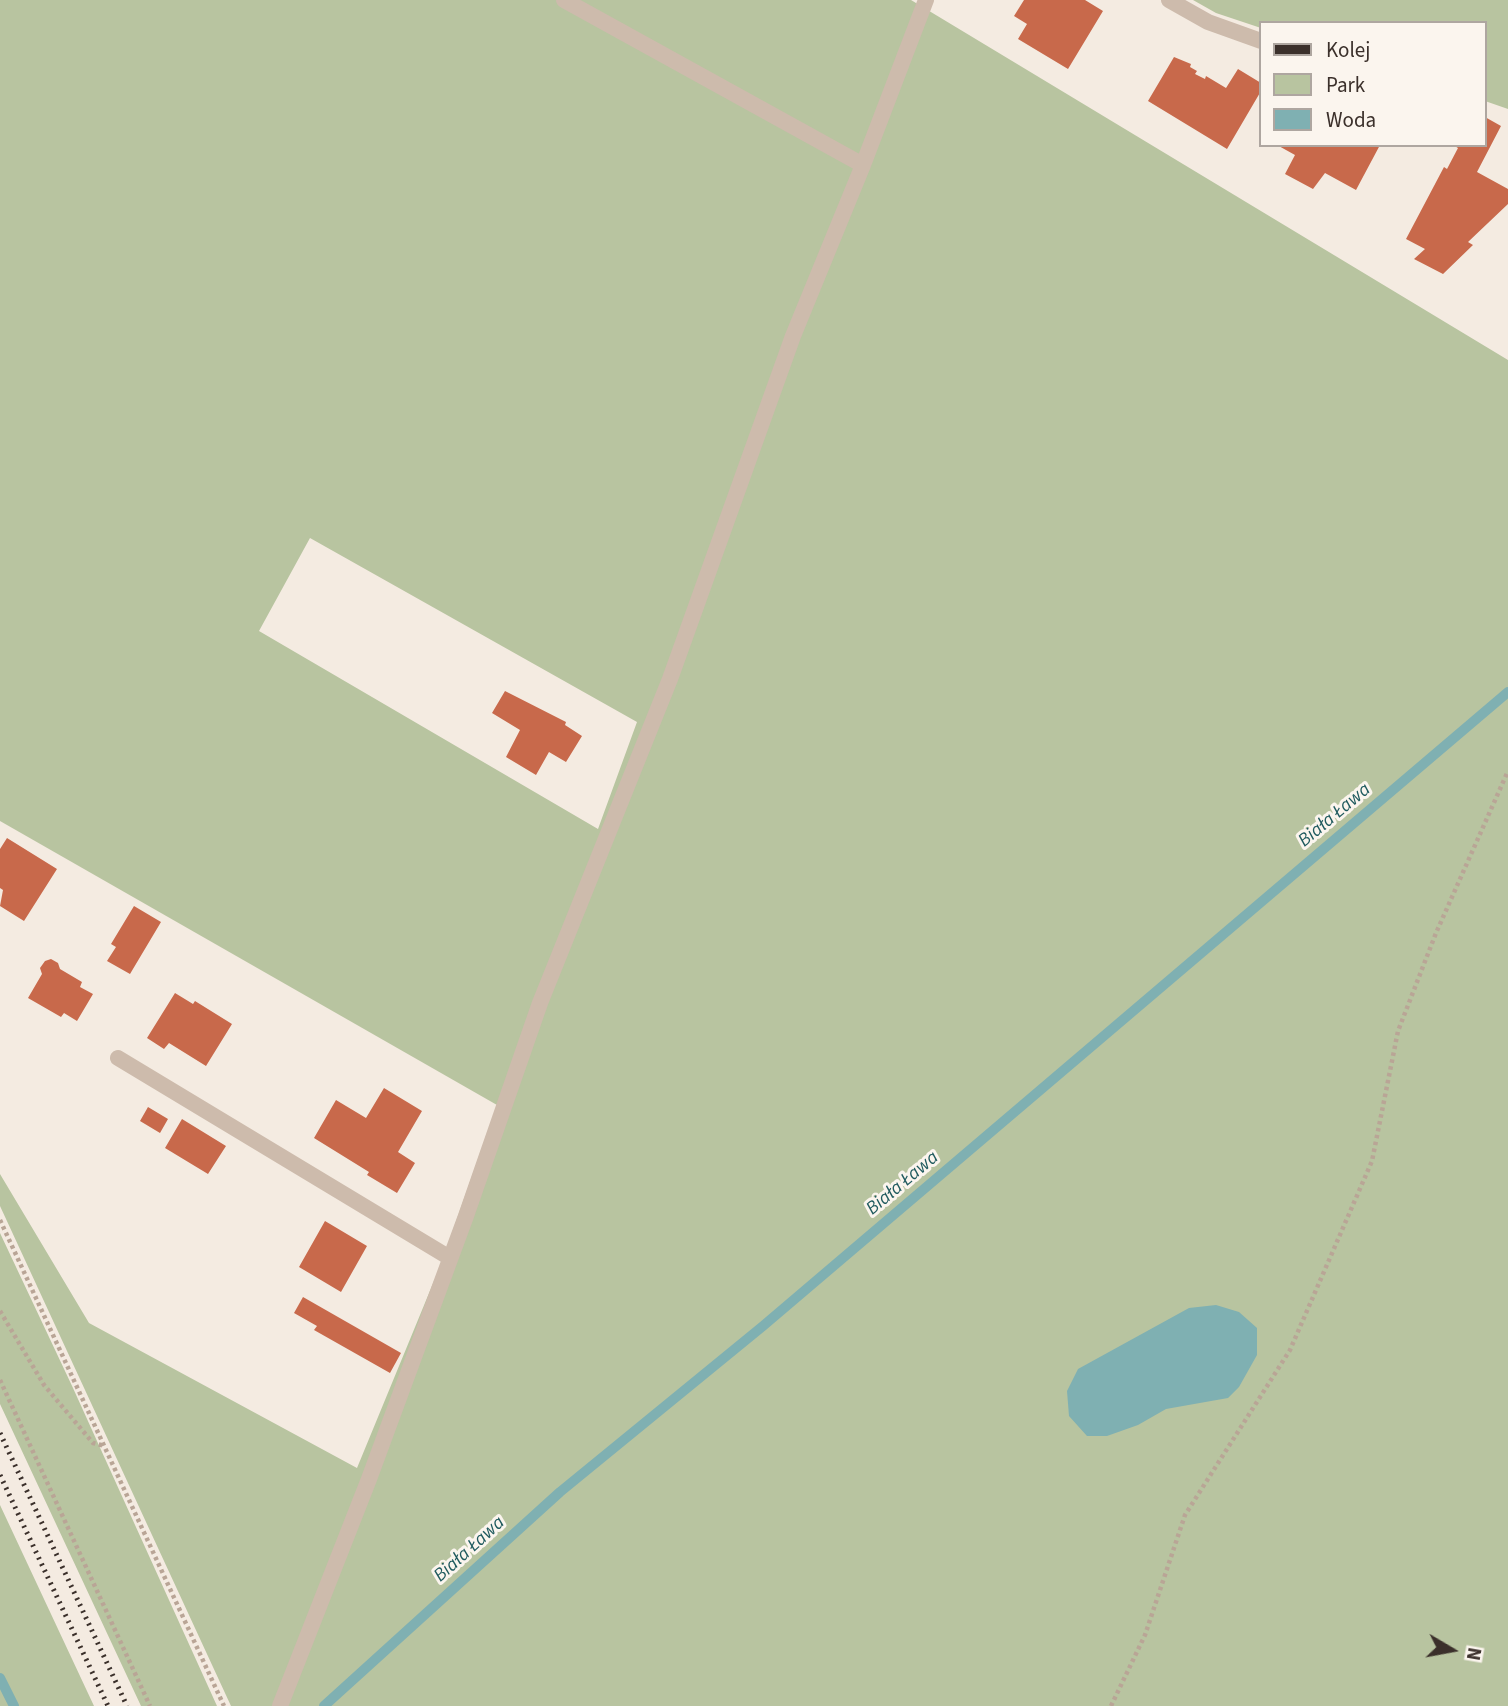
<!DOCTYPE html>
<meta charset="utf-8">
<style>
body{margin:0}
#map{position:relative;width:1508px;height:1706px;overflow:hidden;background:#f4ebe1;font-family:"Source Sans 3",sans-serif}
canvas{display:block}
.legend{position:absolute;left:1259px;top:21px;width:228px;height:126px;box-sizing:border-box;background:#fbf5ee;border:2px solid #aea6a0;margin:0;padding:9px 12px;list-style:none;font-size:21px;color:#3b302b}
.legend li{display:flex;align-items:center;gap:14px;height:35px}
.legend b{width:35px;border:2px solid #aea6a0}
.north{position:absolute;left:1417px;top:1615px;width:70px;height:70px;-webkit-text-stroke:5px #fbf5ee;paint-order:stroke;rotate:100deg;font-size:19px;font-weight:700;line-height:28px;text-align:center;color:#3b302b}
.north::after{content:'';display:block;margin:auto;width:24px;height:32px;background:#3b302b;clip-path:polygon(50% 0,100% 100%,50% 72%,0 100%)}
</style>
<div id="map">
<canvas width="1508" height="1706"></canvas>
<ul class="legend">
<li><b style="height:9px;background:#3b302b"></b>Kolej</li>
<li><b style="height:19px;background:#b8c4a0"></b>Park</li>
<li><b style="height:19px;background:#7fb0b2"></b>Woda</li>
</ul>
<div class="north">N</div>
</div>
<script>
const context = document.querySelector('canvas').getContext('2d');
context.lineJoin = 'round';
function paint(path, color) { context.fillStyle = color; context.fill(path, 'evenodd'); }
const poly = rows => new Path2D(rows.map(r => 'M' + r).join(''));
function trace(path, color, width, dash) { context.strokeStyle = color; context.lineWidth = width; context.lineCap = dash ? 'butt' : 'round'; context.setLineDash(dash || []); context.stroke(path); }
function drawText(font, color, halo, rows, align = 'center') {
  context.font = font + ' "Source Sans 3",sans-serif'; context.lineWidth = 6; context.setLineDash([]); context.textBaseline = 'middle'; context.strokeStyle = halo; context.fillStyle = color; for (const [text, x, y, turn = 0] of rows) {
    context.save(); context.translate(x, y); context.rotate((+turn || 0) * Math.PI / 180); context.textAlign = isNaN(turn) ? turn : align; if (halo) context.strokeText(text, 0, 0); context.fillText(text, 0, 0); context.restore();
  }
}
paint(poly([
 [0,0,911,0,1508,360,1508,1706,231,1706,0,1206,0,1174,89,1323,357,1468,441,1264,497,1105,0,821],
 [310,538,637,722,598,829,259,631],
 [1193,0,1508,0,1508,109,1485,101,1485,23,1261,23,1261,28,1216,13],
 [0,1233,73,1388,217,1706,141,1706,0,1404],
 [0,1505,94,1706,0,1706]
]), '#b8c4a0');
paint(poly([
 [1216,1305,1239,1312,1257,1328,1257,1355,1239,1387,1228,1398,1166,1409,1138,1425,1107,1436,1087,1436,1069,1416,1067,1391,1078,1369,1189,1308]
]), '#7fb0b2');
trace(poly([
 [0,1678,14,1706],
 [324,1706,560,1492,763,1326,1508,692]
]), '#7fb0b2', 10);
paint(poly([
 [1024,0,1085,0,1103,11,1068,69,1018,39,1027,24,1014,16],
 [1174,57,1191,64,1190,67,1197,71,1195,74,1205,79,1206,76,1226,88,1238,69,1261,83,1261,91,1227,149,1148,101],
 [1485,117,1501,126,1477,172,1508,189,1508,204,1468,242,1473,245,1443,274,1414,259,1425,249,1406,239,1444,167,1447,169,1458,148,1453,145,1485,145],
 [1277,145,1380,145,1356,190,1325,173,1313,189,1285,174,1295,155],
 [505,691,566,722,565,725,582,736,566,762,549,752,536,775,506,757,520,730,492,713],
 [7,838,57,869,24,921,0,906,3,890,0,888,0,849],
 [134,906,161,922,130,974,107,961,116,947,111,944],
 [51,959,58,963,60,969,82,982,80,987,93,994,77,1021,64,1013,61,1017,28,998,42,974,40,968,45,961],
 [175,993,193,1004,195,1001,232,1024,206,1066,169,1043,164,1049,147,1038],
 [384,1088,422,1111,398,1152,415,1163,397,1193,367,1175,369,1172,314,1138,336,1100,366,1118],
 [148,1107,168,1119,160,1133,140,1121],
 [182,1119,226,1146,208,1174,165,1148],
 [325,1221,367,1246,341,1292,299,1267],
 [303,1297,401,1353,390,1373,314,1330,317,1326,294,1313]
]), '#c8694b');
trace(poly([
 [0,1220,224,1706],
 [0,1311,44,1385,93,1443,105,1446],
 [0,1380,150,1706],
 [1111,1706,1145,1635,1185,1515,1290,1350,1372,1161,1398,1031,1436,933,1508,771]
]), '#b9a596', 4.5, [3.5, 3.5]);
trace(poly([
 [564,0,863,165,926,0],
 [1169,0,1208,22,1261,41],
 [118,1058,450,1258],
 [280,1706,369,1479,466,1216,540,1003,670,679,793,336,863,165]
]), '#cdbbac', 16);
trace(poly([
 [0,1433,127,1706],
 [0,1475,108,1706]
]), '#3b302b', 5, [2, 5]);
drawText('italic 19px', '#1f5a5e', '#fbf5ee', [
 ["Biała Ława",1335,816,-40],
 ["Biała Ława",903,1184,-40],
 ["Biała Ława",470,1550,-42]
]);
</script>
